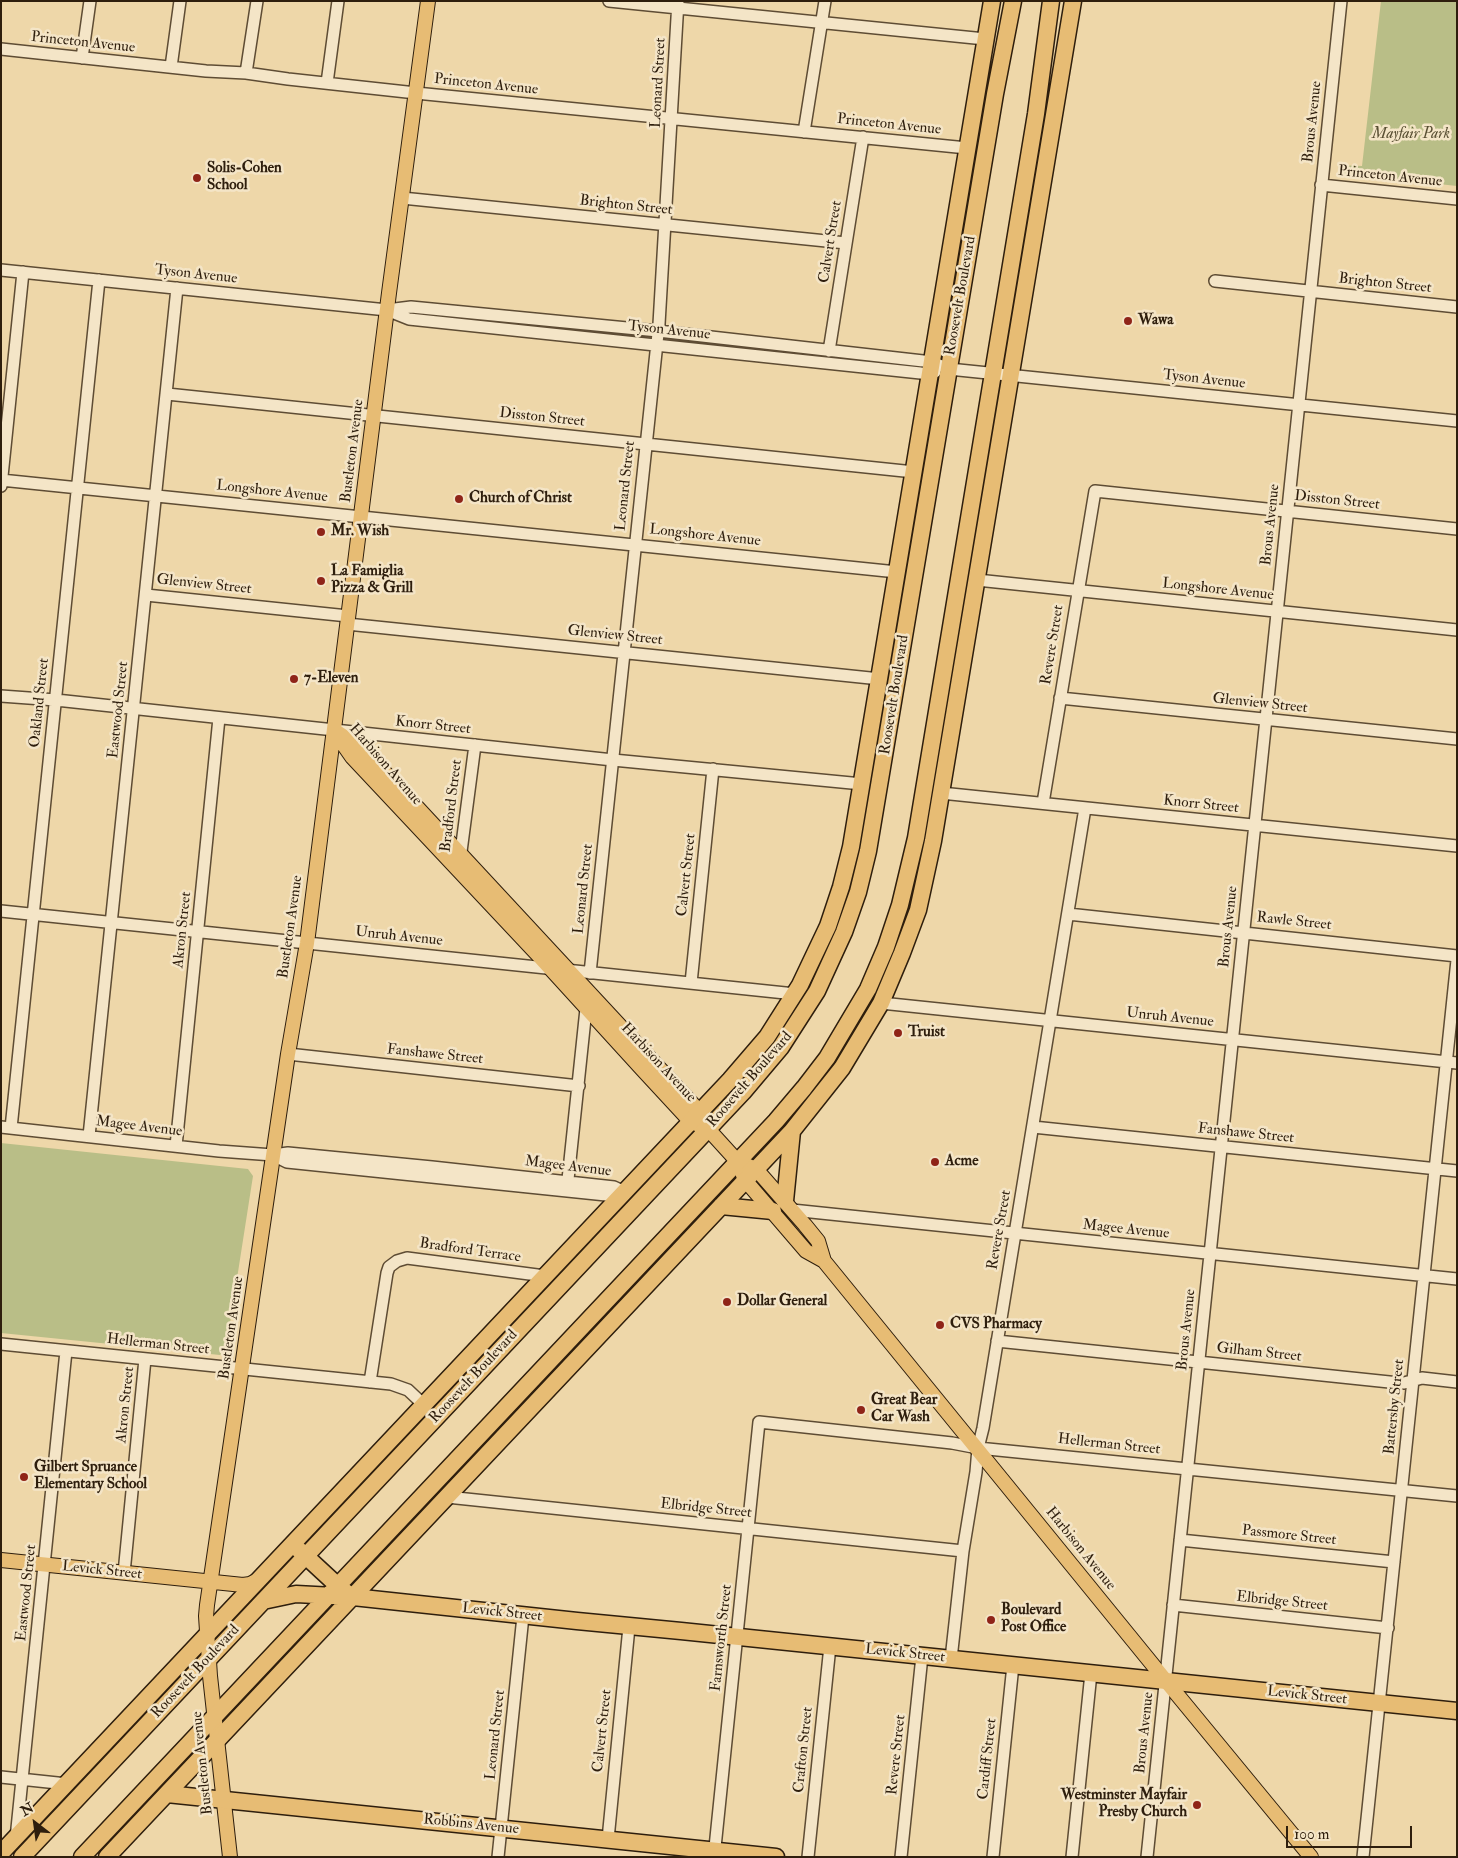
<!DOCTYPE html>
<style>
body{margin:0}
#map{position:relative;width:1458px;height:1858px;overflow:hidden;background:#eed7a9;font-family:"IM FELL Double Pica",serif}
canvas{display:block}
.frame{position:absolute;inset:0;border:2px solid #2e1e0d;pointer-events:none}
.north{position:absolute;left:10px;top:1798px;width:50px;height:50px;-webkit-text-stroke:4px #f4e5c7;paint-order:stroke;rotate:330deg;font-size:14px;font-weight:700;line-height:20px;text-align:center;color:#2e1e0d}
.north::after{content:'';display:block;margin:auto;width:18px;height:22px;background:#2e1e0d;clip-path:polygon(50% 0,100% 100%,50% 72%,0 100%)}
.scale{position:absolute;left:1286px;top:1826px;width:126px;height:22px;box-sizing:border-box;border:2px solid #2e1e0d;border-top:0;padding-left:6px;font-size:15px;line-height:18px;white-space:nowrap;color:#2e1e0d;-webkit-text-stroke:4px #f4e5c7;paint-order:stroke}
</style>
<div id="map">
<canvas width="1458" height="1858"></canvas>
<div class="frame"></div>
<div class="north">N</div>
<div class="scale">100 m</div>
</div>
<script>
const context = document.querySelector('canvas').getContext('2d');
context.lineJoin = 'round';
function paint(path, color) { context.fillStyle = color; context.fill(path, 'evenodd'); }
const poly = rows => new Path2D(rows.map(r => 'M' + r).join(''));
function trace(path, color, width, dash) { context.strokeStyle = color; context.lineWidth = width; context.lineCap = dash ? 'butt' : 'round'; context.setLineDash(dash || []); context.stroke(path); }
function drawText(font, color, halo, rows, align = 'center') {
  context.font = font + ' "IM FELL Double Pica",serif'; context.lineWidth = 5; context.setLineDash([]); context.textBaseline = 'middle'; context.strokeStyle = halo; context.fillStyle = color; for (const [text, x, y, turn = 0] of rows) {
    context.save(); context.translate(x, y); context.rotate((+turn || 0) * Math.PI / 180); context.textAlign = isNaN(turn) ? turn : align; if (halo) context.strokeText(text, 0, 0); context.fillText(text, 0, 0); context.restore();
  }
}
paint(poly([
 [1381,1,1457,1,1457,186,1338,173,1339,165,1362,166],
 [1,1143,248,1169,253,1176,226,1349,220,1355,1,1333]
]), '#b9be87');
const minor = poly([
 [609,1,985,39],
 [1,49,206,71,246,73,288,79,416,93,967,148],
 [82,58,90,1],
 [171,67,180,1],
 [246,73,257,1],
 [327,83,338,1],
 [804,132,825,1],
 [1321,185,1457,199],
 [402,198,846,243],
 [1,270,387,310,411,307,658,331,932,362,949,369,1457,421],
 [1215,281,1457,307],
 [389,311,409,319,930,374,935,372],
 [829,351,863,137],
 [167,394,914,472],
 [1,480,897,572],
 [1,486,23,272],
 [977,580,1457,630],
 [146,595,348,616],
 [347,624,880,679],
 [1,696,56,700,613,760,862,784],
 [1060,698,1457,739],
 [941,793,1457,846],
 [1043,803,1095,491,1457,529],
 [460,859,475,745],
 [1,911,795,994],
 [1068,914,1457,956],
 [590,973,659,324,678,1],
 [691,983,713,769],
 [881,1003,1457,1063],
 [288,1054,579,1086],
 [1,1127,219,1151,273,1155,288,1153,432,1167,614,1187,625,1192],
 [1033,1127,1457,1171],
 [11,1128,99,280],
 [89,1136,177,288],
 [176,1146,219,718],
 [273,1155,287,1162,606,1195,625,1192],
 [567,1189,586,1009],
 [792,1210,1457,1279],
 [997,1341,1399,1383,1404,1383,1422,1378,1457,1382],
 [1,1344,391,1384,408,1390,424,1405],
 [370,1382,387,1273,389,1267,397,1261,407,1258,545,1276],
 [447,1497,963,1551],
 [1180,1540,1394,1562],
 [124,1573,145,1359],
 [1173,1605,1388,1628],
 [951,1659,963,1551,976,1472,978,1448,983,1428,1085,808],
 [1,1777,67,1784],
 [16,1838,66,1351],
 [608,1839,629,1627],
 [498,1857,523,1616],
 [714,1857,759,1422,952,1443,978,1448,1457,1496],
 [808,1857,830,1646],
 [901,1857,922,1656],
 [993,1857,1013,1665],
 [1072,1857,1091,1673],
 [1147,1857,1341,1],
 [1363,1857,1457,960]
]);
const major = poly([
 [334,730,363,749,700,1112,708,1129,738,1162,745,1180,806,1251,824,1261,1166,1681,1311,1857],
 [338,737,352,757,538,955,642,1069,691,1122,699,1125],
 [746,1165,756,1169,805,1225,818,1241,824,1261],
 [1,1560,243,1585,250,1584,258,1580],
 [230,1857,210,1676,206,1616,207,1605,288,1054,307,943,389,293,428,1]
]);
const highway = poly([
 [785,1201,792,1131],
 [721,1206,773,1211],
 [298,1549,338,1586,347,1593],
 [263,1601,296,1594,353,1597,577,1621,681,1631,1457,1711],
 [167,1794,776,1857],
 [1,1853,730,1080,767,1037,800,985,828,926,841,887,851,847,992,1],
 [22,1857,743,1092,781,1047,817,991,844,932,858,892,868,851,995,94,1013,1],
 [82,1857,776,1121,804,1088,827,1058,868,989,886,947,900,905,916,838,1036,114,1051,1],
 [107,1857,792,1131,842,1068,881,1003,902,953,918,910,933,841,1073,1]
]);
trace(minor, '#5e4c34', 14);
trace(major, '#2e1e0d', 16);
trace(highway, '#2e1e0d', 19);
trace(minor, '#f4e5c7', 11);
trace(major, '#e7bc74', 14);
trace(highway, '#e7bc74', 16);
for (const [x, y, r, color] of [
 [197,178,5,"#8f2418"],
 [1128,321,5,"#8f2418"],
 [459,499,5,"#8f2418"],
 [321,532,5,"#8f2418"],
 [321,581,5,"#8f2418"],
 [294,679,5,"#8f2418"],
 [898,1033,5,"#8f2418"],
 [935,1162,5,"#8f2418"],
 [727,1302,5,"#8f2418"],
 [940,1325,5,"#8f2418"],
 [861,1410,5,"#8f2418"],
 [24,1477,5,"#8f2418"],
 [991,1620,5,"#8f2418"],
 [1197,1805,5,"#8f2418"]
]) { const dot = new Path2D(); dot.arc(x, y, r, 0, 2 * Math.PI); context.fillStyle = color; context.fill(dot); trace(dot, '#f4e5c7', 2); }
drawText('15px', '#2e1e0d', '#f4e5c7', [
 ["Princeton Avenue",83,43,6],
 ["Leonard Street",659,83,-87],
 ["Princeton Avenue",486,85,6],
 ["Brous Avenue",1313,122,-84],
 ["Princeton Avenue",889,125,6],
 ["Princeton Avenue",1390,177,6],
 ["Brighton Street",626,206,6],
 ["Calvert Street",831,242,-81],
 ["Tyson Avenue",196,275,6],
 ["Brighton Street",1385,284,6],
 ["Roosevelt Boulevard",961,296,-80],
 ["Tyson Avenue",669,331,6],
 ["Tyson Avenue",1204,380,6],
 ["Disston Street",542,418,6],
 ["Bustleton Avenue",353,451,-83],
 ["Leonard Street",626,486,-84],
 ["Longshore Avenue",272,492,6],
 ["Disston Street",1337,501,6],
 ["Brous Avenue",1271,525,-84],
 ["Longshore Avenue",705,536,6],
 ["Glenview Street",204,585,6],
 ["Longshore Avenue",1218,590,6],
 ["Glenview Street",615,636,6],
 ["Revere Street",1053,645,-81],
 ["Roosevelt Boulevard",895,695,-81],
 ["Oakland Street",40,703,-84],
 ["Glenview Street",1260,704,6],
 ["Eastwood Street",119,710,-84],
 ["Knorr Street",433,726,6],
 ["Harbison Avenue",385,765,49],
 ["Knorr Street",1201,805,6],
 ["Bradford Street",452,806,-83],
 ["Calvert Street",687,875,-84],
 ["Leonard Street",584,889,-84],
 ["Rawle Street",1294,922,6],
 ["Bustleton Avenue",291,927,-82],
 ["Brous Avenue",1229,927,-84],
 ["Akron Street",183,930,-84],
 ["Unruh Avenue",399,937,6],
 ["Unruh Avenue",1170,1018,6],
 ["Fanshawe Street",435,1055,6],
 ["Harbison Avenue",658,1063,47],
 ["Roosevelt Boulevard",750,1080,-49],
 ["Magee Avenue",139,1127,7],
 ["Fanshawe Street",1246,1134,6],
 ["Magee Avenue",568,1167,7],
 ["Revere Street",1000,1230,-80],
 ["Magee Avenue",1126,1230,6],
 ["Bradford Terrace",470,1251,8],
 ["Bustleton Avenue",232,1328,-82],
 ["Brous Avenue",1187,1330,-84],
 ["Hellerman Street",158,1345,6],
 ["Gilham Street",1259,1353,6],
 ["Roosevelt Boulevard",474,1377,-47],
 ["Akron Street",126,1405,-84],
 ["Battersby Street",1395,1407,-84],
 ["Hellerman Street",1109,1445,6],
 ["Elbridge Street",706,1509,6],
 ["Passmore Street",1289,1536,6],
 ["Harbison Avenue",1080,1549,51],
 ["Levick Street",102,1571,6],
 ["Eastwood Street",27,1593,-84],
 ["Elbridge Street",1282,1602,6],
 ["Levick Street",502,1613,6],
 ["Farnsworth Street",722,1638,-84],
 ["Levick Street",905,1654,6],
 ["Roosevelt Boulevard",196,1672,-47],
 ["Levick Street",1307,1696,6],
 ["Calvert Street",603,1731,-84],
 ["Brous Avenue",1145,1733,-84],
 ["Leonard Street",496,1735,-84],
 ["Crafton Street",804,1750,-84],
 ["Revere Street",897,1755,-84],
 ["Cardiff Street",988,1759,-84],
 ["Bustleton Avenue",203,1763,-96],
 ["Robbins Avenue",471,1825,6]
]);
drawText('italic 15px', '#584e32', '#f4e5c7', [
 ["Mayfair Park",1411,135]
]);
drawText('bold 15px', '#2e1e0d', '#f4e5c7', [
 ["Solis-Cohen",207,169],
 ["School",207,186],
 ["Wawa",1138,321],
 ["Church of Christ",469,499],
 ["Mr. Wish",331,532],
 ["La Famiglia",331,572],
 ["Pizza & Grill",331,589],
 ["7-Eleven",304,679],
 ["Truist",908,1033],
 ["Acme",945,1162],
 ["Dollar General",737,1302],
 ["CVS Pharmacy",950,1325],
 ["Great Bear",871,1401],
 ["Car Wash",871,1418],
 ["Gilbert Spruance",34,1468],
 ["Elementary School",34,1485],
 ["Boulevard",1001,1611],
 ["Post Office",1001,1628],
 ["Westminster Mayfair",1187,1796,"right"],
 ["Presby Church",1187,1813,"right"]
], 'left');
</script>
